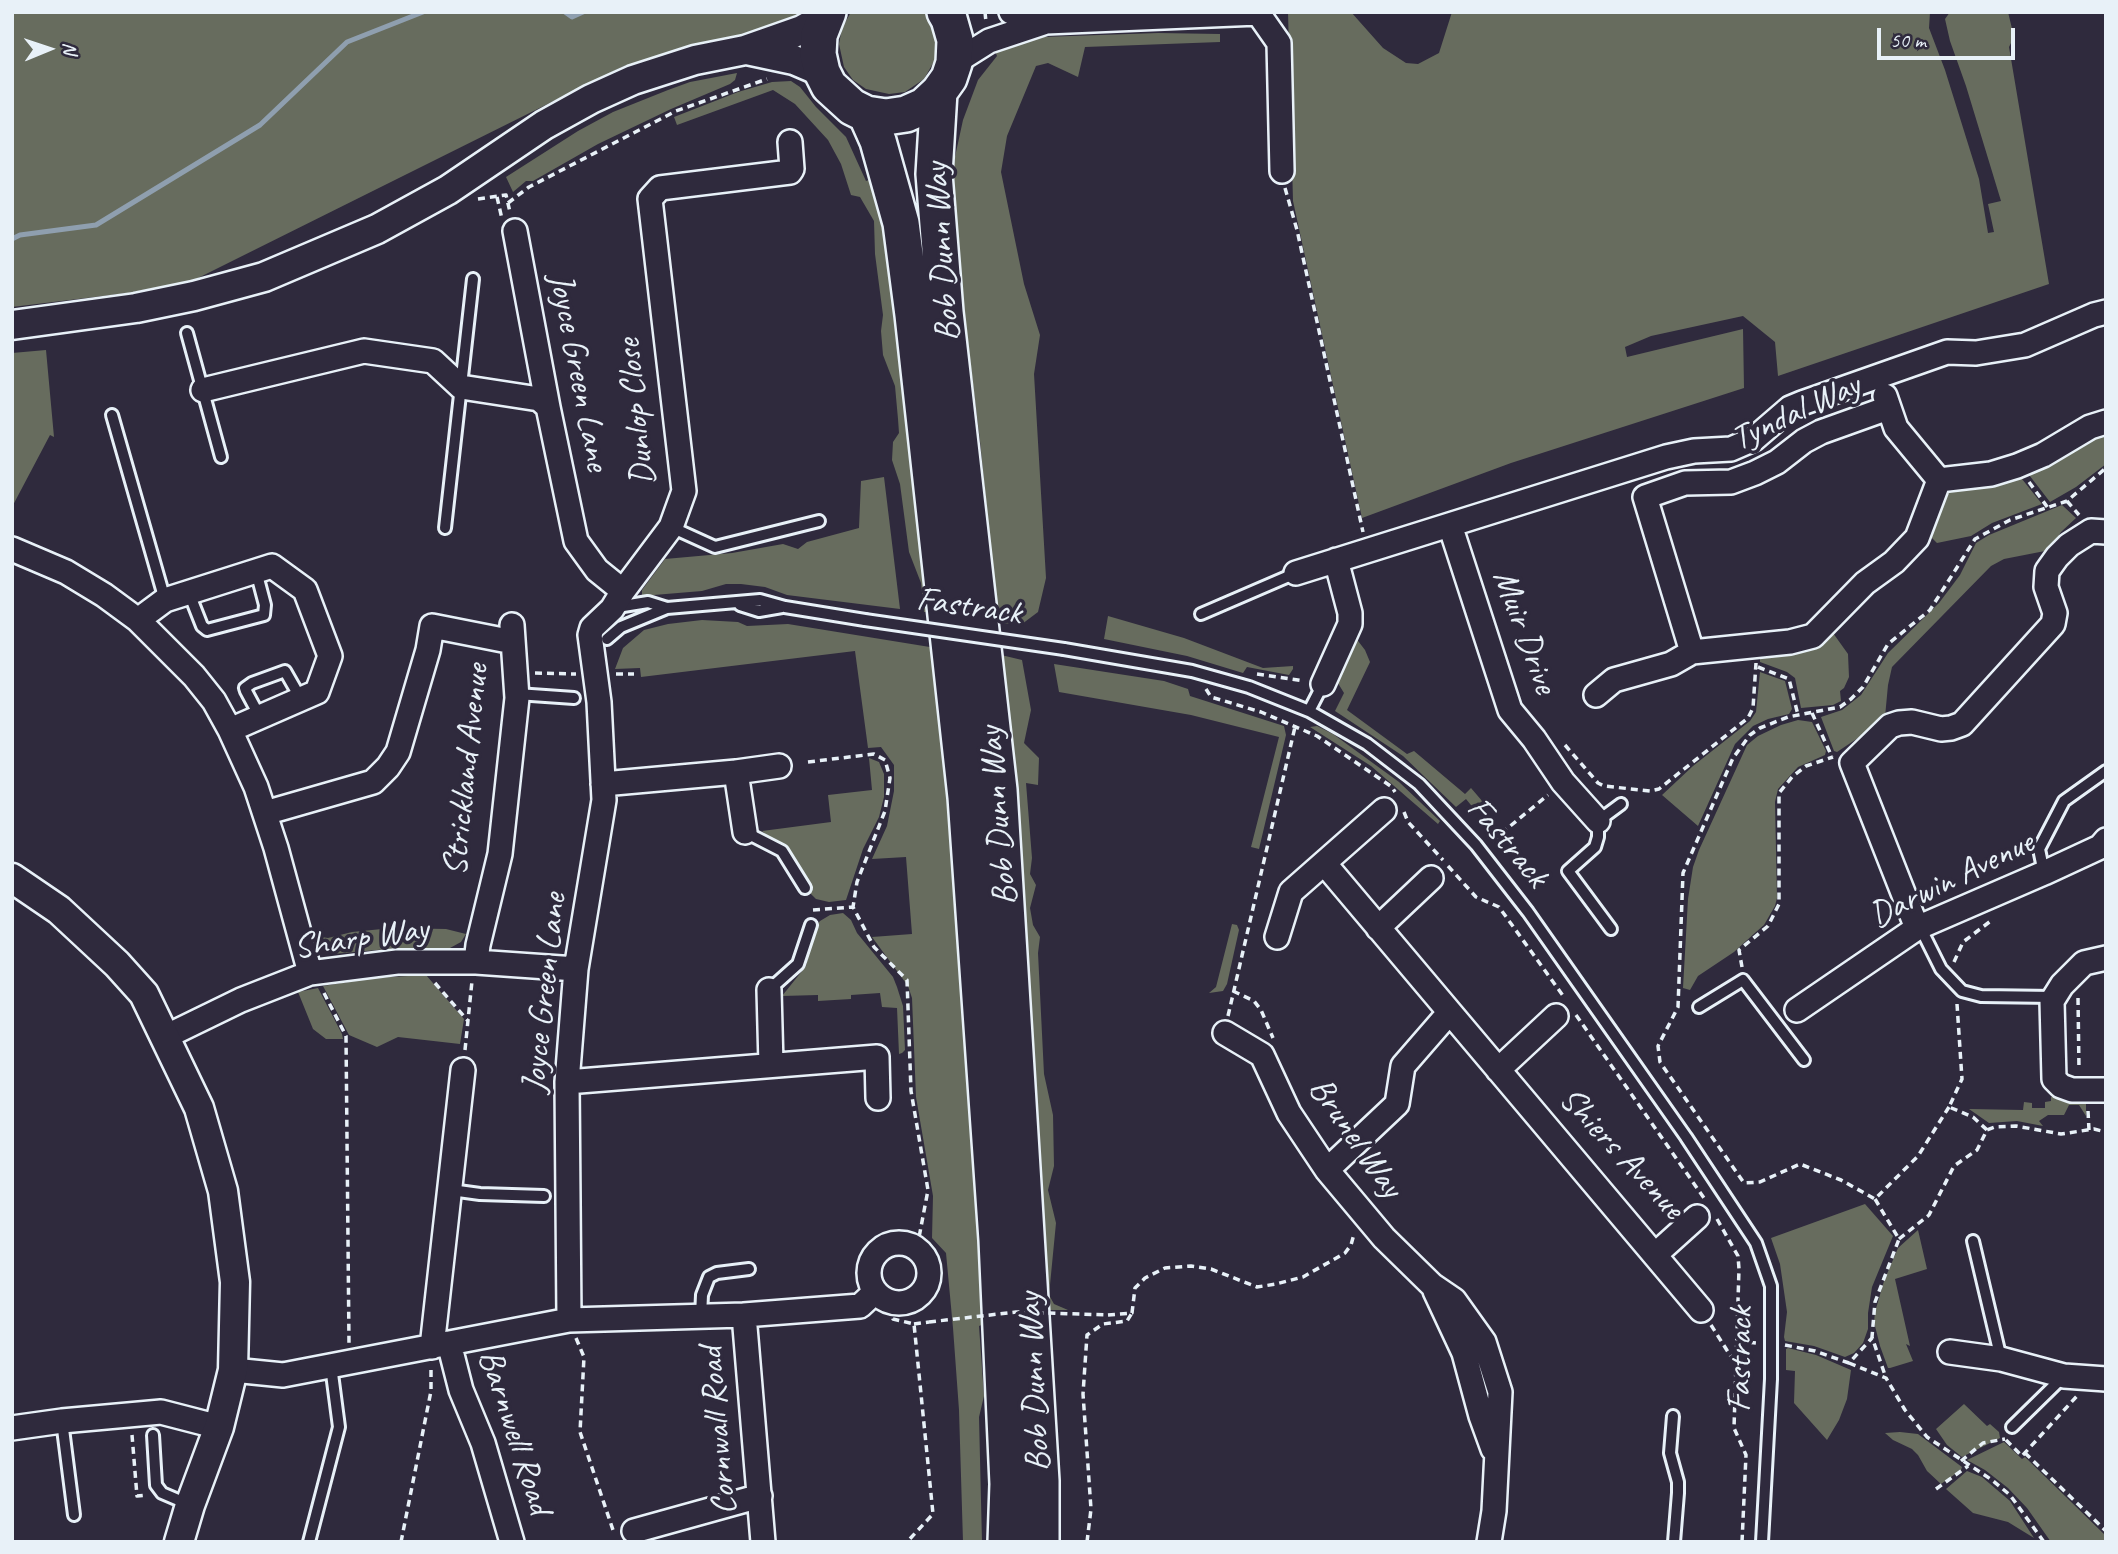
<!DOCTYPE html>
<style>
body{margin:0}
#map{position:relative;width:2118px;height:1554px;overflow:hidden;background:#2f2a3d;font-family:Caveat,sans-serif}
canvas{display:block}
.frame{position:absolute;inset:0;border:14px solid #e8f1f8;pointer-events:none}
.north{position:absolute;left:14px;top:14px;width:70px;height:70px;-webkit-text-stroke:5px #2f2a3d;paint-order:stroke;rotate:88deg;font-size:19px;font-weight:700;line-height:28px;text-align:center;color:#e8f1f8}
.north::after{content:'';display:block;margin:auto;width:24px;height:32px;background:#e8f1f8;clip-path:polygon(50% 0,100% 100%,50% 72%,0 100%)}
.scale{position:absolute;left:1877px;top:28px;width:138px;height:32px;box-sizing:border-box;border:4px solid #e8f1f8;border-top:0;padding-left:9px;font-size:21px;line-height:24px;white-space:nowrap;color:#e8f1f8;-webkit-text-stroke:5px #2f2a3d;paint-order:stroke}
</style>
<div id="map">
<canvas width="2118" height="1554"></canvas>
<div class="frame"></div>
<div class="north">N</div>
<div class="scale">50 m</div>
</div>
<script>
const context = document.querySelector('canvas').getContext('2d');
context.lineJoin = 'round';
function paint(path, color) { context.fillStyle = color; context.fill(path, 'evenodd'); }
const poly = rows => new Path2D(rows.map(r => 'M' + r).join(''));
function trace(path, color, width, dash) { context.strokeStyle = color; context.lineWidth = width; context.lineCap = dash ? 'butt' : 'round'; context.setLineDash(dash || []); context.stroke(path); }
function drawText(font, color, halo, rows, align = 'center') {
  context.font = font + ' Caveat,sans-serif'; context.lineWidth = 7; context.setLineDash([]); context.textBaseline = 'middle'; context.strokeStyle = halo; context.fillStyle = color; for (const [text, x, y, turn = 0] of rows) {
    context.save(); context.translate(x, y); context.rotate((+turn || 0) * Math.PI / 180); context.textAlign = isNaN(turn) ? turn : align; if (halo) context.strokeText(text, 0, 0); context.fillText(text, 0, 0); context.restore();
  }
}
paint(poly([
 [12,12,802,12,799,20,769,35,624,66,192,281,128,293,12,307],
 [851,12,926,12,934,26,938,42,936,58,924,79,905,92,889,94,866,89,853,80,844,67,839,44,842,28],
 [1288,12,1351,12,1383,48,1406,63,1418,64,1439,53,1452,12,1930,12,1929,28,1945,70,1979,179,1988,233,1994,232,1988,204,2001,201,1966,86,1950,41,1945,19,1950,12,2008,12,2014,37,2009,47,2049,284,1778,376,1775,342,1743,316,1651,336,1625,347,1627,357,1743,329,1744,388,1511,463,1362,518,1293,201],
 [1158,33,1220,34,1220,42,1085,47,1078,77,1048,63,1036,66,1007,136,1001,172,1024,284,1040,335,1034,374,1046,578,1038,612,1022,624,998,623,980,441,951,208,950,188,953,166,963,120,978,80,997,56,994,48,1012,41,1042,37],
 [737,73,735,80,730,84,671,109,598,144,533,181,526,181,513,192,506,177,578,131,613,112,668,90,690,82],
 [791,81,800,87,816,107,846,137,866,181,877,177,881,194,930,612,924,612,921,583,909,552,900,484,892,460,893,442,899,433,898,419,895,386,883,355,881,331,883,315,875,254,874,221,860,197,851,195,841,164,828,140,795,104,773,90,677,125,674,117,738,92,772,82],
 [46,350,54,437,50,435,12,507,12,353],
 [2103,431,2106,435,2106,464,2076,487,2050,502,2026,471],
 [2018,474,2042,504,1992,523,1971,536,1937,543,1930,536,1940,514,1943,496,1948,491],
 [884,477,900,609,787,595,765,587,741,584,726,584,702,591,642,596,642,590,665,559,732,553,783,544,798,549,807,542,859,528,861,481],
 [2062,505,2076,518,2061,532,2050,550,2004,559,1991,566,1892,667,1888,685,1885,717,1873,728,1837,752,1834,751,1821,717,1842,710,1861,695,1888,653,1939,603,1960,575,1976,543,1989,535],
 [1108,616,1184,638,1263,668,1293,666,1293,669,1289,675,1247,667,1243,673,1187,656,1104,639],
 [702,620,738,622,747,626,788,624,936,648,971,1057,984,1324,979,1326,984,1396,979,1417,982,1542,963,1542,959,1410,953,1328,946,1253,932,1238,933,1196,916,1097,912,998,908,986,872,937,912,934,906,857,872,859,887,826,894,791,894,765,881,747,868,748,855,651,641,677,640,668,615,669,623,648,644,630,668,624],
 [1833,633,1848,654,1849,677,1844,688,1840,691,1841,701,1833,705,1801,708,1795,678,1787,672,1760,662,1760,657,1763,652,1811,649],
 [1355,637,1365,650,1370,662,1347,710,1407,754,1414,751,1465,794,1471,788,1483,802,1475,810,1466,799,1456,807,1403,756,1335,711,1344,693,1336,680],
 [997,654,1022,660,1031,710,1024,743,1039,758,1038,785,1026,783,1032,858,1030,874,1036,885,1030,908,1033,925,1040,937,1038,953,1044,1074,1053,1115,1054,1166,1048,1190,1056,1223,1049,1295,1054,1304,1068,1310,1044,1310],
 [1054,664,1164,681,1188,689,1190,696,1284,726,1286,735,1259,849,1251,847,1279,737,1191,715,1059,692],
 [1760,672,1785,681,1792,709,1789,714,1768,719,1753,726,1735,744,1698,826,1662,795,1693,766,1750,721,1756,712],
 [1798,720,1812,722,1826,751,1825,755,1798,767,1778,789,1775,802,1777,898,1775,906,1764,925,1756,932,1734,952,1698,976,1690,990,1683,988,1688,899,1693,867,1699,850,1747,745,1758,736,1781,725],
 [1317,726,1333,734,1399,782,1440,821,1438,824,1371,766,1310,727],
 [869,758,879,762,884,774,884,797,879,817,863,849,846,900,829,902,816,899,810,893,795,860,762,831,831,822,828,795,872,790],
 [843,913,851,920,857,933,893,977,897,987,903,1006,905,1050,902,1053,899,1054,897,1008,882,1007,880,993,851,995,851,999,818,1001,818,995,782,996,806,966,814,928,820,921,830,915],
 [1232,924,1237,925,1239,930,1227,984,1223,991,1209,993,1216,987],
 [392,928,446,929,466,934,461,942,450,948,399,948,333,954,318,946,315,936,328,938,352,932],
 [426,975,464,1019,460,1044,398,1037,377,1047,349,1035,323,986,372,978],
 [318,988,342,1034,343,1039,326,1039,313,1029,298,992],
 [2051,1097,2086,1097,2086,1116,2079,1105,2069,1105,2064,1115,2048,1115,2039,1121,2043,1126,2017,1121,1989,1123,1969,1109,2023,1110,2024,1102,2032,1103,2032,1108,2045,1108,2045,1102,2051,1101],
 [1865,1204,1893,1236,1872,1287,1868,1313,1868,1329,1863,1343,1854,1353,1845,1357,1814,1346,1785,1341,1784,1337,1787,1312,1780,1264,1771,1238],
 [1918,1230,1927,1269,1895,1279,1910,1346,1906,1344,1913,1361,1890,1368,1888,1368,1880,1346,1874,1322,1875,1312,1884,1281,1898,1248],
 [1788,1348,1816,1355,1851,1370,1847,1399,1839,1420,1827,1440,1794,1403,1795,1371,1786,1370,1786,1349],
 [1964,1404,1987,1426,1990,1424,1999,1432,2000,1438,1962,1457,1947,1445,1936,1429],
 [1900,1432,1918,1434,1962,1467,1961,1470,1941,1484,1927,1471,1918,1455,1912,1449,1893,1440,1885,1433],
 [2004,1442,2022,1459,2025,1457,2106,1536,2106,1542,2051,1542,2027,1508,2008,1488,1985,1470,1967,1460],
 [1967,1471,1982,1477,2010,1501,2034,1538,2008,1522,1973,1513,1946,1489]
]), '#676c5e');
trace(poly([
 [565,12,572,17,583,12],
 [12,239,20,235,96,225,260,125,347,42,423,12]
]), '#8f9faf', 5);
const service = poly([
 [187,333,221,457],
 [112,415,165,600],
 [671,527,715,547,819,521],
 [445,528,473,279],
 [189,593,202,626,207,630,264,615,265,605,256,571],
 [740,605,759,611,782,607],
 [617,607,648,602,667,608,760,600,785,607,865,620],
 [1201,614,1296,573],
 [607,639,621,627,667,608],
 [1064,649,1192,671,1249,687,1309,711,1367,744,1419,784,1476,845,1528,912,1686,1137,1756,1243,1771,1286,1771,1379,1762,1542],
 [517,694,574,698],
 [1309,711,1323,684],
 [260,717,246,691,245,688,252,683,285,671,301,699],
 [745,832,782,851,805,888],
 [2044,873,2039,849,2064,801,2106,771],
 [1920,927,1941,969,1962,991,1981,996,2054,997],
 [1611,929,1568,871,1595,847,1598,837,1598,821,1621,804],
 [769,990,798,964,811,925],
 [1699,1007,1743,980,1804,1060],
 [451,1190,480,1194,544,1196],
 [1973,1241,2001,1359],
 [701,1316,702,1295,709,1277,717,1273,749,1269],
 [1673,1416,1670,1453,1678,1482,1678,1493,1674,1542],
 [62,1421,74,1515],
 [2012,1427,2064,1376],
 [153,1435,156,1485,162,1493,190,1505],
 [309,1542,339,1427,331,1366]
]);
const minor = poly([
 [1011,12,1046,22],
 [954,63,989,41,1046,22,1258,13,1279,43,1282,171],
 [515,231,548,407,576,541,597,570,623,591],
 [203,390,364,351,433,361,461,387,539,399,548,407],
 [1885,396,1896,428,1939,480,1991,474,2017,466,2043,455,2090,427,2106,422],
 [1450,525,1510,710,1534,739,1563,782,1598,821],
 [12,549,66,572,104,595,138,620,194,676,214,701,230,730,256,787,276,848,310,973],
 [1296,573,1666,457,1694,451,1731,449,1754,439,1790,408,1802,403,1947,352,1976,353,2025,345,2094,315,2106,312],
 [138,620,165,600,272,566,305,590,330,656,317,692,230,730],
 [1692,652,1645,497,1685,483,1731,482,1755,473,1777,462,1804,441,1821,432,1888,408],
 [1323,684,1350,624,1350,613,1336,560],
 [1596,695,1614,680,1671,664,1692,652,1790,642,1813,636,1865,583,1894,562,1917,538,1939,480],
 [736,772,779,766],
 [603,784,736,772,745,832],
 [265,813,373,782,388,767,398,752,428,650,432,626,513,642],
 [1324,863,1701,1310],
 [1378,928,1431,878],
 [1917,928,1852,763,1890,726,1899,723,1912,722,1941,729,1951,728,1962,724,2053,624,2055,613,2046,587,2047,571,2057,557,2069,545,2091,531,2106,532],
 [1277,937,1291,892,1384,810],
 [2106,958,2084,963,2062,985,2052,1001,2054,1079,2061,1086,2072,1090,2106,1090],
 [476,962,478,945,500,854,517,698,512,625],
 [769,990,771,1065],
 [1797,1010,1917,928,2044,873,2100,847,2106,840],
 [1225,1033,1262,1055,1289,1113,1327,1170,1384,1238,1432,1285,1454,1300,1484,1342,1500,1392,1494,1511,1489,1542],
 [165,1037,241,1000,310,973,397,962,476,962,576,969],
 [1498,1070,1556,1016],
 [567,1082,877,1057,878,1098],
 [1327,1170,1397,1104,1403,1066,1449,1013],
 '869 1273a30 30 0 1 1 60 0a30 30 0 1 1-60 0Z',
 [1656,1254,1697,1217],
 [1435,1291,1464,1353,1481,1416,1493,1449],
 [744,1315,763,1542],
 [569,1320,567,1082,576,969,604,800,599,702,590,635,592,628,612,609,623,591,671,527,684,491,650,199,660,188,790,172,792,169,790,142],
 [449,1343,461,1390,483,1443,512,1542],
 [432,1347,463,1070],
 [1950,1352,2001,1359,2064,1376,2106,1379],
 [233,1370,283,1375,569,1320,744,1315,860,1306,875,1292],
 [12,1428,62,1421,161,1412,219,1427],
 [634,1531,760,1496]
]);
const tertiary = poly([
 [747,50,794,60,822,72],
 [12,325,136,308,194,296,264,277,377,229,448,190,544,125,591,99,633,80,695,60,745,50,802,30,825,17],
 [12,878,59,910,117,964,144,994,199,1108,223,1191,235,1282,233,1370,219,1427,190,1505,179,1542]
]);
const primary = poly([
 [828,12,819,35,818,54,822,72,829,86,852,107,866,114,886,117,906,114,924,106,939,92,949,78,954,63,955,40,949,19,945,12],
 [939,92,934,174,945,312,999,790,1041,1481,1041,1542],
 [866,114,878,141,901,223,913,315,966,797,997,1240,1008,1484,1006,1542]
]);
trace(service, '#e8f1f8', 16);
trace(minor, '#e8f1f8', 28);
trace(tertiary, '#e8f1f8', 33);
trace(primary, '#e8f1f8', 40);
trace(poly([
 [985,12,986,22],
 [1285,188,1297,230,1363,532],
 [497,197,502,219],
 [478,199,506,195,510,212],
 [508,203,529,187,676,111,767,79],
 [2029,482,2048,508],
 [2067,501,2079,515],
 [1758,667,1789,679,1798,715],
 [535,673,576,674],
 [616,674,634,674],
 [1257,674,1304,681],
 [1206,689,1211,697,1261,712,1317,736,1392,787,1395,792],
 [1812,713,1832,757],
 [1565,745,1598,783,1604,786,1650,791,1659,789,1748,718,1753,708,1756,663],
 [808,762,874,754,885,760,890,778,885,811,857,882,853,907,874,947,907,980,911,1091,928,1190,917,1248],
 [1404,812,1408,822,1443,860],
 [1492,841,1548,795],
 [1448,866,1476,897,1499,907,1564,997],
 [813,910,853,907],
 [1954,962,1963,942,1992,920],
 [1742,967,1739,950,1768,926,1779,904,1779,793,1792,777,1806,766,1833,757],
 [435,983,468,1021],
 [1233,991,1254,1001,1261,1010,1273,1038],
 [324,993,346,1036,349,1343],
 [2078,998,2079,1070],
 [1957,1004,1962,1079,1949,1107,1973,1117,1987,1130],
 [1576,1015,1704,1198],
 [1228,1016,1295,727],
 [465,1050,472,981],
 [1949,1107,1918,1156,1875,1199,1841,1180,1800,1164,1760,1182,1744,1183,1660,1062,1658,1046,1678,1007,1683,873,1733,758,1750,735,1760,728,1788,717,1840,707,1851,699,1863,687,1888,644,1930,610,1975,539,2010,520,2067,501,2106,468],
 [2088,1111,2089,1130],
 [1875,1199,1899,1239,1875,1302,1872,1337,1886,1378],
 [1717,1219,1738,1256,1739,1269,1734,1428,1746,1455,1742,1542],
 [1899,1239,1929,1215,1954,1166,1977,1150,1987,1130,1995,1127,2016,1126,2061,1134,2094,1129,2106,1132],
 [889,1307,893,1319,914,1324,933,1514,907,1542],
 [1108,1315,1132,1313,1135,1288,1145,1278,1165,1268,1191,1266,1211,1269,1257,1287,1276,1284,1303,1277,1345,1253,1351,1245,1354,1234],
 [914,1324,929,1322],
 [1711,1325,1735,1363],
 [576,1338,584,1357,580,1432,613,1530],
 [1737,1341,1756,1343],
 [1785,1345,1815,1351,1849,1363,1872,1338],
 [1849,1363,1886,1378,1905,1410,1927,1437,1992,1480,2010,1495,2044,1542],
 [132,1435,137,1496,147,1495],
 [2006,1440,2022,1456,2077,1396],
 [2025,1453,2106,1531],
 [1961,1461,1983,1443,2005,1439],
 [1936,1489,1968,1466],
 [401,1542,431,1391,431,1366],
 [1087,1542,1091,1509,1083,1394,1087,1335,1103,1324,1127,1321,1132,1313]
]), '#e8f1f8', 3.5, [7, 5]);
trace(service, '#2f2a3d', 10);
trace(minor, '#2f2a3d', 23);
trace(tertiary, '#2f2a3d', 28);
trace(primary, '#2f2a3d', 35);
const serviceBridge = poly([
 [865,620,1064,649]
]);
trace(serviceBridge, '#e8f1f8', 16, []);
trace(poly([
 [929,1322,1016,1312,1108,1315]
]), '#e8f1f8', 3.5, [7, 5]);
trace(serviceBridge, '#2f2a3d', 10);
drawText('35px', '#e8f1f8', '#2f2a3d', [
 ["Bob Dunn Way",943,252,-94],
 ["Joyce Green Lane",578,372,79],
 ["Dunlop Close",637,412,-96],
 ["Tyndal Way",1796,413,-25],
 ["Fastrack",969,607,8],
 ["Muir Drive",1524,632,70],
 ["Strickland Avenue",467,770,-84],
 ["Bob Dunn Way",999,816,-95],
 ["Fastrack",1507,843,50],
 ["Darwin Avenue",1952,880,-26],
 ["Sharp Way",361,939,-8],
 ["Joyce Green Lane",545,993,-84],
 ["Brunel Way",1355,1138,55],
 ["Shiers Avenue",1621,1154,47],
 ["Fastrack",1741,1359,-89],
 ["Bob Dunn Way",1035,1382,-93],
 ["Cornwall Road",719,1431,-95],
 ["Barnwell Road",514,1432,72]
]);
</script>
